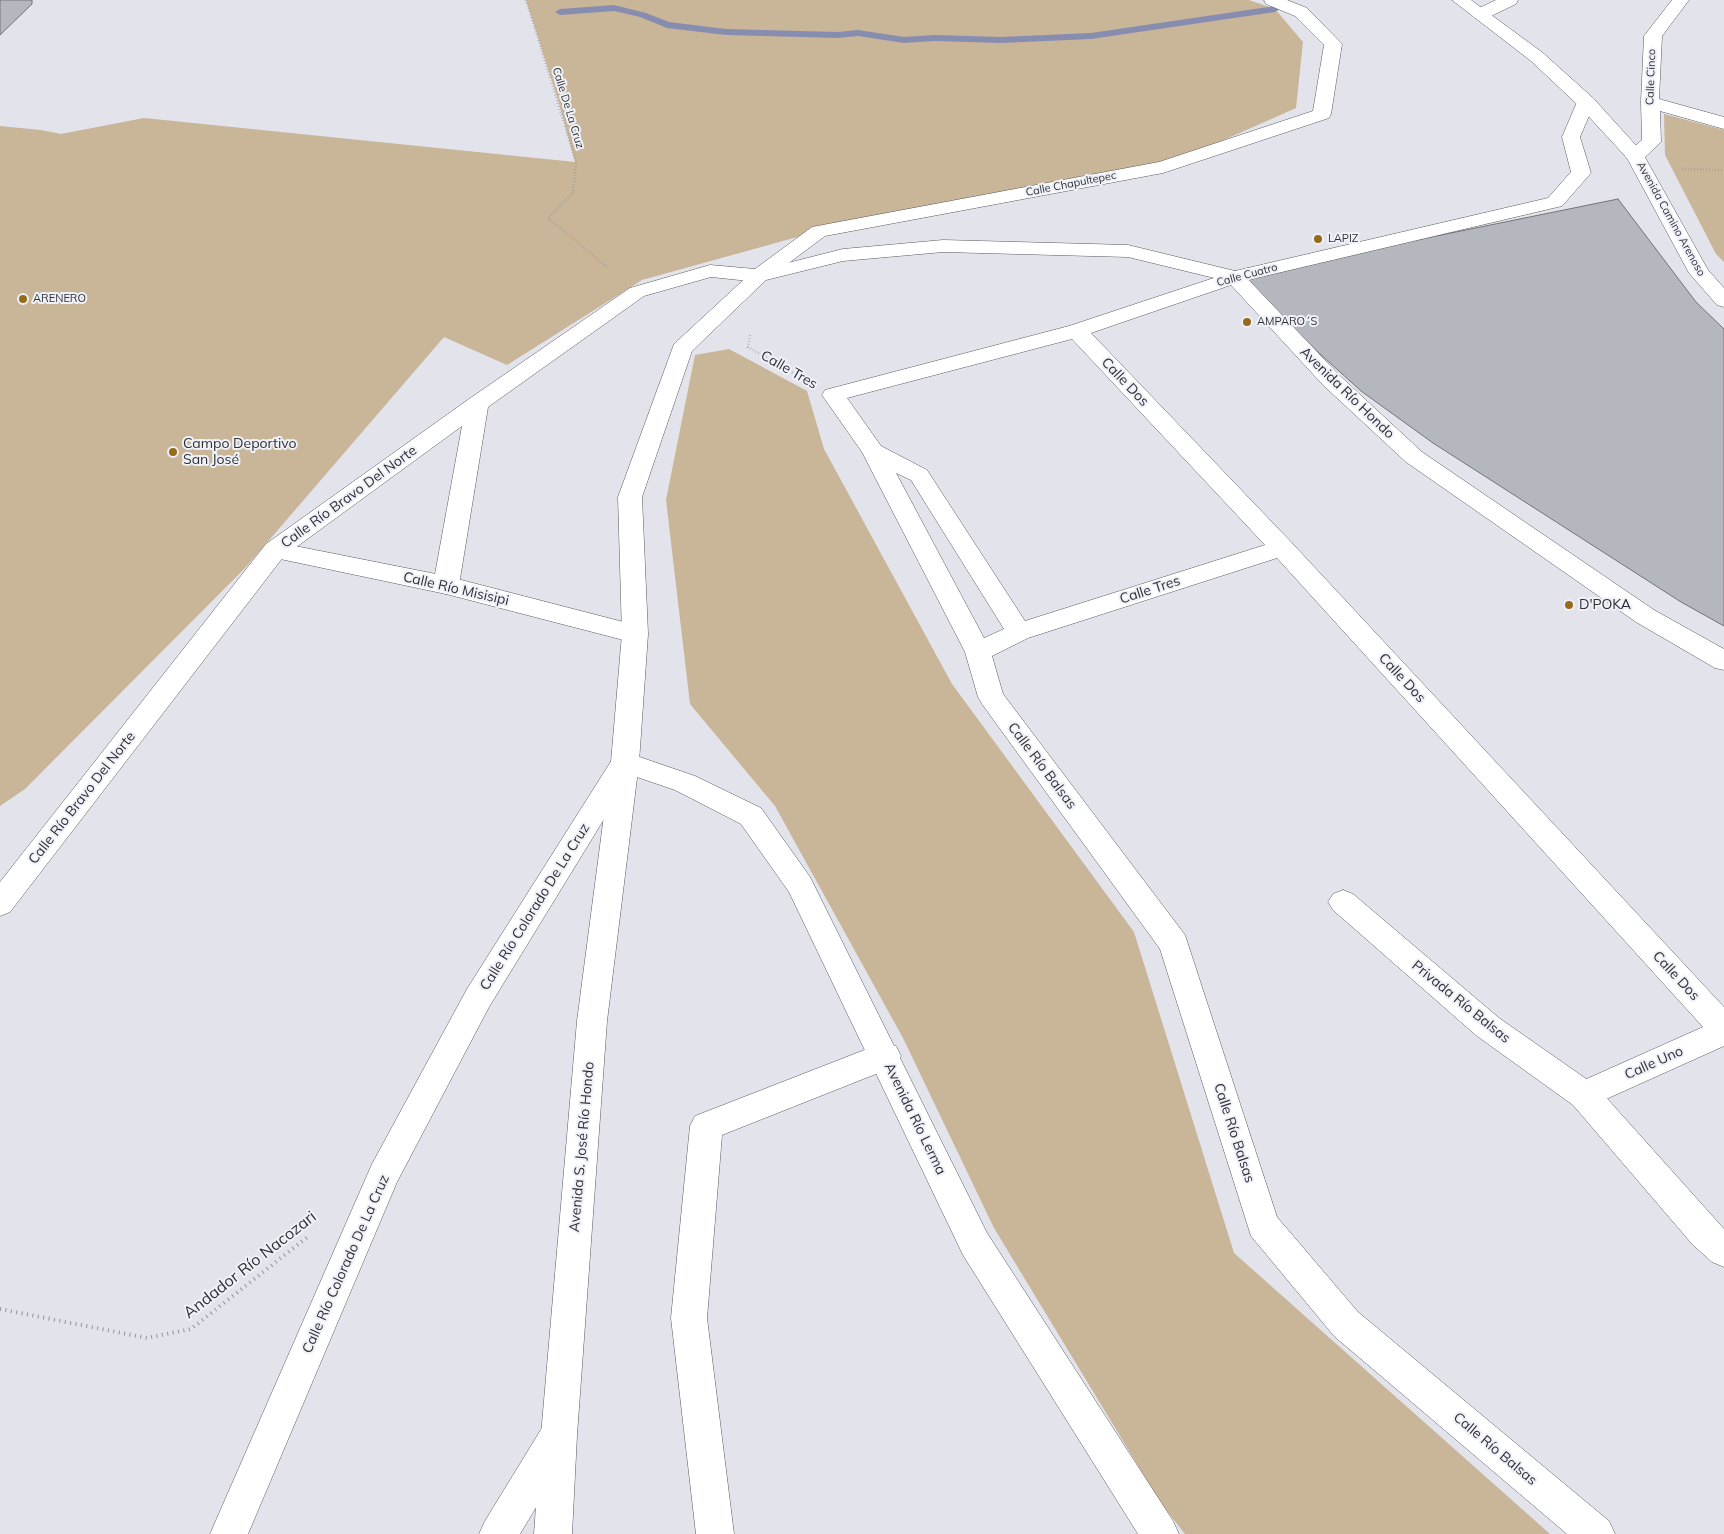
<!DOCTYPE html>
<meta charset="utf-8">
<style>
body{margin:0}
canvas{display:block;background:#e2e3eb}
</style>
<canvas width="1724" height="1534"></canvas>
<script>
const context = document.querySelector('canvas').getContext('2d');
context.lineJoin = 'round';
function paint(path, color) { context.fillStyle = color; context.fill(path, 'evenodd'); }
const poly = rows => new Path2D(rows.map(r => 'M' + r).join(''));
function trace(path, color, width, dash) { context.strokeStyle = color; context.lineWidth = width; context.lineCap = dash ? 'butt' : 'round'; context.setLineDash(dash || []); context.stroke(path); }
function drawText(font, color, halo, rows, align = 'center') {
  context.font = font + ' Mulish,sans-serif'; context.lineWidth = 4; context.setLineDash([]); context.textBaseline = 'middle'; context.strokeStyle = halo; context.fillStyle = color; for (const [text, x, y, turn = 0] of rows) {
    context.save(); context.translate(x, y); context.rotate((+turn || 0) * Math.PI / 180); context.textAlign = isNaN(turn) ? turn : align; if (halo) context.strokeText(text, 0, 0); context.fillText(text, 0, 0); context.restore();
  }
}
paint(poly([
 [526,0,1249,0,1275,9,1303,42,1296,108,1163,167,819,231,642,280,507,365,444,337,246,567,25,789,0,806,0,126,41,130,61,134,144,118,575,162,558,100],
 [1664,114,1724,130,1724,262,1716,254,1665,155],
 [729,349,807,391,824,449,952,684,1134,932,1234,1253,1550,1534,1185,1534,1160,1502,994,1228,903,1038,775,806,690,704,666,500,695,355]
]), '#c9b598');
paint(poly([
 [614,5,646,13,669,22,726,29,838,32,858,30,904,37,935,35,1001,37,1091,33,1275,6,1280,9,1275,12,1091,39,1001,43,935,41,904,43,858,36,838,38,726,35,667,28,640,17,614,11,560,15,555,12,560,9,614,5]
]), '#878db0');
const building = poly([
 [0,0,32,0,32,4,0,35,0,0],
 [1618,199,1696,302,1724,329,1724,626,1681,602,1433,443,1361,391,1235,277,1618,199]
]);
paint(building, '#b5b7be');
trace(building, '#72747a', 1);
const service = poly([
 [275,542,446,576,635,625,644,628,648,634,644,640,635,643,446,594,266,556,263,550,266,544,275,542]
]);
const pedestrian = poly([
 [1343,890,1353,894,1499,1018,1595,1085,1724,1229,1724,1267,1712,1262,1693,1245,1573,1105,1477,1036,1333,910,1328,902,1333,894,1343,890],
 [885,1042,896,1046,901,1056,896,1066,722,1135,707,1318,734,1534,696,1534,671,1318,690,1126,695,1116,885,1042],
 [558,1418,571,1423,576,1436,571,1449,520,1534,479,1534,485,1521,545,1423,558,1418]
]);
const minor = poly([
 [1264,0,1287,0,1307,8,1342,44,1331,114,1329,118,1163,173,825,236,766,280,759,282,711,277,644,296,488,407,459,585,455,591,446,594,437,591,433,585,462,426,284,556,10,912,0,916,0,882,266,544,469,399,630,288,710,265,755,269,812,227,1159,162,1313,111,1324,45,1295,16,1266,4,1264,0],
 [1496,0,1518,0,1516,4,1487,18,1481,19,1475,18,1472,14,1475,10,1496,0],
 [1672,0,1689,0,1662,36,1659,99,1724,117,1724,129,1660,111,1661,142,1642,160,1635,162,1628,160,1625,156,1628,152,1642,140,1641,102,1644,36,1672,0],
 [1235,271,1242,273,1339,375,1422,452,1654,610,1724,649,1724,670,1715,668,1636,622,1406,462,1323,385,1231,285,1091,333,1291,542,1724,1007,1724,1046,1584,1109,1573,1105,1568,1095,1573,1085,1703,1027,1277,558,1028,638,992,656,1003,694,1185,935,1277,1217,1358,1312,1609,1521,1615,1534,1567,1534,1334,1336,1251,1236,1160,949,982,704,978,697,965,652,862,452,822,395,825,390,1069,326,1235,271],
 [1072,339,1265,545,1025,621,927,470,881,446,847,398,1072,339],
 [896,473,911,480,1004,629,984,638,896,473],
 [625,752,695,776,761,808,810,877,987,1233,1173,1521,1179,1534,1138,1534,963,1255,789,892,741,824,675,790,631,775,489,1007,397,1182,248,1534,210,1534,372,1164,467,989,615,755,625,752]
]);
const tertiary = poly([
 [1586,96,1593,98,1595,102,1580,137,1591,173,1562,206,1235,283,1128,257,943,252,843,261,766,280,692,351,642,497,648,634,639,762,607,1021,577,1435,572,1534,534,1534,541,1435,577,1021,611,762,622,634,618,497,674,344,752,272,843,249,943,240,1128,245,1235,271,1548,198,1571,172,1562,137,1577,102,1579,98,1586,96]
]);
const secondary = poly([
 [1452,0,1471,0,1543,53,1593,98,1642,152,1708,270,1724,288,1724,307,1717,305,1689,273,1627,158,1579,106,1531,61,1452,0]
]);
trace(service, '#595a60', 1);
trace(pedestrian, '#595a60', 1);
trace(minor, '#595a60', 1);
trace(tertiary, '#595a60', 1);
trace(secondary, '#595a60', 1);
trace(poly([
 [526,0,576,162,573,193,548,218,608,268],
 [1682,169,1724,170],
 [750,335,748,347,802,378]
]), '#939399', 2.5, [0.5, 2.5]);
trace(poly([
 [0,1309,147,1338,191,1329,310,1235]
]), '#939399', 4, [1, 4.5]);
paint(service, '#fff');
paint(pedestrian, '#fff');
paint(minor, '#fff');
paint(tertiary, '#fff');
paint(secondary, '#fff');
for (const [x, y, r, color] of [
 [1318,239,5,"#976a19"],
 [23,299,5,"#976a19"],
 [1247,322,5,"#976a19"],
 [173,452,5,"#976a19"],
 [1569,605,5,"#976a19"]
]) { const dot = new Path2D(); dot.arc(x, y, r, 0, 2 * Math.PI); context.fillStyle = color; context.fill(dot); trace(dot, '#eff1f8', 2); }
drawText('11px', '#303033', '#eff1f8', [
 ["Calle Cinco",1651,77,-88],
 ["Calle De La Cruz",568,108,73],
 ["Calle Chapultepec",1071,184,-11],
 ["Avenida Camino Arenoso",1671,219,61],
 ["Calle Cuatro",1247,275,-15]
]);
drawText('11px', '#303033', '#eff1f8', [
 ["LAPIZ",1328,239],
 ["ARENERO",33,299],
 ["AMPARO´S",1257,322]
], 'left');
drawText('14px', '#303033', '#eff1f8', [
 ["Calle Tres",789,370,30],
 ["Calle Dos",1125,382,46],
 ["Avenida Río Hondo",1347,393,44],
 ["Calle Río Bravo Del Norte",349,497,-36],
 ["Calle Río Misisipi",456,589,13],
 ["Calle Tres",1150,590,-18],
 ["Calle Dos",1402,678,47],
 ["Calle Río Balsas",1042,766,53],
 ["Calle Río Bravo Del Norte",82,798,-52],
 ["Calle Río Colorado De La Cruz",535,907,-58],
 ["Calle Dos",1676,976,47],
 ["Privada Río Balsas",1461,1002,39],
 ["Calle Uno",1654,1063,-24],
 ["Avenida Río Lerma",915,1119,64],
 ["Calle Río Balsas",1234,1133,72],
 ["Avenida S. José Río Hondo",582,1147,-85],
 ["Calle Río Colorado De La Cruz",346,1264,-66],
 ["Calle Río Balsas",1495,1449,40]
]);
drawText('14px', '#303033', '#eff1f8', [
 ["Campo Deportivo",183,444],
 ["San José",183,460],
 ["D'POKA",1579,605]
], 'left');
drawText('16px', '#303033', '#eff1f8', [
 ["Andador Río Nacozari",250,1265,-38]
]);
</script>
